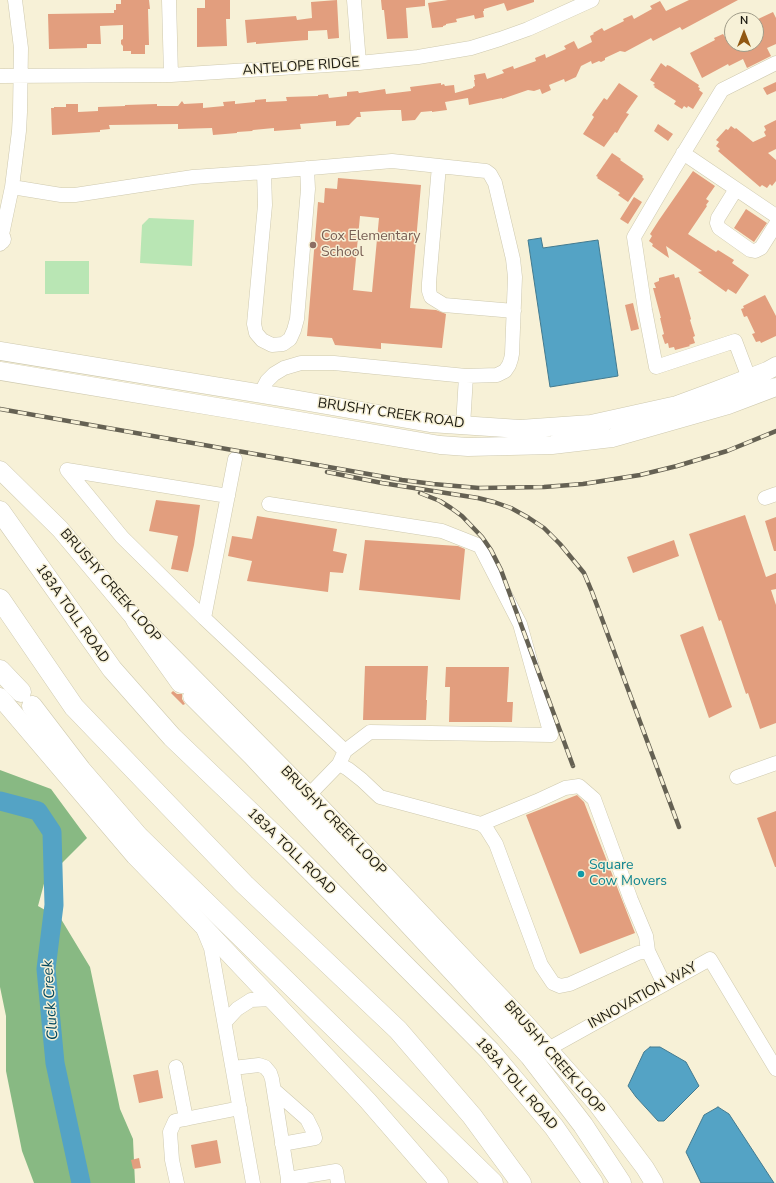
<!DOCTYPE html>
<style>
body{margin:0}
#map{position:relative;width:776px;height:1183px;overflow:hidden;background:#f7f1d7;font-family:"Nunito Sans",sans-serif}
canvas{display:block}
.north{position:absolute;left:724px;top:12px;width:40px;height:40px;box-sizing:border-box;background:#f7f1d7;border:1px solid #9f9b88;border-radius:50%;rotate:0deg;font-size:11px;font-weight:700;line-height:16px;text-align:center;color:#1c1a11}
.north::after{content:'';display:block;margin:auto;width:14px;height:18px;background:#915812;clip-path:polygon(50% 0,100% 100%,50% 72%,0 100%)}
</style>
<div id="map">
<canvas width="776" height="1183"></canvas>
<div class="north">N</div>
</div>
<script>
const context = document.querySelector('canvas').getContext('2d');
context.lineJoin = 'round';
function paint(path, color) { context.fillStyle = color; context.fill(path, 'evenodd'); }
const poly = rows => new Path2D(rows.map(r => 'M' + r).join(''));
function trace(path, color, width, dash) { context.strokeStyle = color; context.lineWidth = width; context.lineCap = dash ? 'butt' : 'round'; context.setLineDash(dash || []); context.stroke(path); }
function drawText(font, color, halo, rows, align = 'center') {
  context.font = font + ' "Nunito Sans",sans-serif'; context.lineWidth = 3; context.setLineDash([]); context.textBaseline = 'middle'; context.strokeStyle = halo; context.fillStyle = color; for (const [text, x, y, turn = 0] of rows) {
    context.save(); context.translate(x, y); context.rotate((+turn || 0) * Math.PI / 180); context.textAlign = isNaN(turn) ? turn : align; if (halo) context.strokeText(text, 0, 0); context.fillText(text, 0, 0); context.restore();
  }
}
paint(poly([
 [149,218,194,220,192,266,140,263,142,225],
 [45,261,89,261,89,294,45,294]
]), '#b9e6b4');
paint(poly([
 [0,770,51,789,87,838,45,880,38,906,61,919,90,967,120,1109,133,1139,135,1183,34,1183,22,1151,6,1071,6,1016,0,987]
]), '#88b983');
const water = poly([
 [541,238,543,248,598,240,618,376,550,387,528,240,541,238],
 [650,1047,660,1047,686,1062,699,1086,664,1121,658,1121,636,1097,628,1086,644,1052,650,1047],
 [718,1107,729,1114,774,1183,701,1183,686,1152,704,1115,718,1107]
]);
paint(water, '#54a3c5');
trace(water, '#437a8f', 1);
trace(poly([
 [0,801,38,811,52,832,54,905,46,969,55,1063,81,1183]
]), '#54a3c5', 19);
paint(poly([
 [121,0,149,0,150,9,148,9,149,45,145,45,145,54,131,54,131,51,123,51,123,46,121,44,121,40,123,39,123,25,100,26,101,44,87,44,87,48,49,49,48,14,114,13,114,10,116,10,116,4,121,4],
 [205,0,230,0,230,19,226,19,227,46,197,47,197,8,205,8],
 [337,0,339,38,328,39,327,30,308,31,308,40,256,44,256,42,247,43,245,20,296,16,297,20,312,18,311,2],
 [381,0,425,0,425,6,406,8,408,38,387,39,384,10,382,10],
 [448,0,534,0,534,2,507,11,504,3,484,9,484,11,483,11,484,17,475,19,474,15,456,19,457,22,446,24,446,25,443,26,443,27,432,28,428,3],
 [689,0,738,0,682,30,680,27,653,41,651,38,625,52,620,51,605,58,605,60,601,62,599,61,592,64,591,61,581,66,576,77,565,82,564,79,549,85,551,90,542,94,540,89,534,91,528,90,502,99,502,98,469,105,468,98,445,102,447,110,432,112,432,111,421,112,415,120,402,121,401,110,391,110,360,112,361,117,357,117,349,125,336,126,336,121,300,124,301,129,274,131,274,128,253,130,252,131,237,132,237,133,213,135,212,128,178,129,178,124,109,125,110,129,100,130,100,132,52,135,51,108,54,108,54,107,66,107,66,104,78,104,78,112,98,111,98,107,125,106,125,105,157,104,157,106,178,106,182,101,184,104,203,103,203,108,224,106,223,102,235,101,235,104,255,102,255,100,266,99,266,102,287,101,286,97,318,96,318,95,328,94,329,98,347,96,347,92,358,91,359,93,385,89,386,94,411,91,410,87,441,83,441,85,444,84,445,86,454,85,455,93,473,88,473,87,475,86,474,80,475,80,474,75,485,73,487,79,504,73,502,70,513,66,514,69,536,61,535,58,545,54,546,58,566,49,564,46,574,41,578,49,592,42,590,36,594,34,593,33,602,28,604,31,624,21,623,19,632,15,634,19,652,9,650,6,660,1,666,11],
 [773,12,776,18,776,44,767,48,771,56,747,68,743,59,729,66,728,64,702,78,690,53,715,40,714,38,723,34,725,37,728,35,732,44,756,44,756,20],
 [661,63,666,67,667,65,670,66,699,85,698,87,700,88,699,90,703,93,693,109,688,106,687,108,684,106,682,109,674,104,676,101,654,87,655,86,653,85,655,83,650,80],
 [776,82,776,91,767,95,763,88],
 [619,83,638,96,626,113,629,114,621,126,617,133,615,132,604,147,583,134,594,117,592,115,604,98,607,100],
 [776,120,776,149,768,153,776,160,776,181,772,186,770,184,767,188,762,185,760,187,718,151,720,149,716,146,719,142,716,140,726,129,728,130,731,126,735,129,736,128,753,142,766,136,764,132,766,130,764,126],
 [658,124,673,134,668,141,654,131],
 [612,153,621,159,620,160,643,176,642,177,644,179,628,202,618,195,620,193,597,178,598,177,596,176],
 [693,171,715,186,706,199,709,201,706,205,707,206,688,234,716,252,718,250,734,260,732,263,749,275,736,294,728,289,726,292,698,272,702,271,666,246,669,258,652,246,653,244,649,241,652,236,650,234,659,220],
 [338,178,421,185,410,308,436,310,446,314,442,348,381,343,381,349,335,345,332,338,307,336,318,202,324,203,325,188,337,189],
 [360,216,379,218,372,292,353,290],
 [634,197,642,202,628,224,620,219],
 [746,209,767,223,754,242,734,228],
 [674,274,675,278,679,277,691,319,690,320,695,336,693,337,695,343,689,345,690,346,675,350,674,347,669,348,668,343,665,344,662,335,664,334,660,318,661,318,653,288,656,288,654,283,659,281,659,278],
 [765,295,776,316,776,336,761,343,760,341,756,342,752,334,755,333,747,316,744,317,741,309,744,308,743,306],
 [633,303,639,329,631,331,625,305],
 [156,500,200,505,194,545,188,572,171,569,178,536,149,531],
 [745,515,766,577,776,573,776,589,771,590,776,605,776,723,760,729,748,693,746,694,721,620,719,621,689,534],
 [257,516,337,529,333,551,347,554,343,573,330,572,328,592,247,581,252,561,228,556,232,536,252,539],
 [776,517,776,551,774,551,765,521],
 [365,540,458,546,465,549,460,600,359,590],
 [674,540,679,556,633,573,627,557],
 [703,626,732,707,709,718,680,635],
 [365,666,428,666,426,700,427,700,426,720,363,720],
 [446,667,509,667,507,702,513,702,512,722,449,722,450,687,445,687],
 [173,691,177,694,182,694,182,699,185,704,183,705,171,693],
 [577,795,584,802,635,933,580,954,526,815],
 [776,811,776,867,775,867,757,818],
 [158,1070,163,1098,139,1103,133,1075],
 [217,1140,221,1163,195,1168,191,1145],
 [139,1158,141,1168,133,1169,131,1160]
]), '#e29e7e');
const minor = poly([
 [169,0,171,75],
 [354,0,359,63],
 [0,76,171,75,359,63,418,57,471,48,500,39,528,29,592,0],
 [683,153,776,216],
 [439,166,429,283,429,291,431,297,444,305,514,311],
 [264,172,265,205,254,324,256,333,262,340,272,345,283,344,290,339,294,330,297,319,308,189,307,168],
 [12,187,61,195,75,195,193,177,264,172,392,161,486,171,490,174,495,183,513,259,515,277,512,354,511,359,509,365,505,371,497,375,466,376],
 [736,189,718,218,717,223,719,228,750,250,755,251,761,248,776,224],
 [0,244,12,187,19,131,20,112,21,48,15,0],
 [749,378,735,341,656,367,645,310,634,237,672,172,722,90,776,63],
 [260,394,267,381,274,374,284,368,301,363,334,363,466,376,463,426],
 [228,496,67,470,122,537,204,618,345,751,339,764,309,795],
 [765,498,776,494],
 [269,504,442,531,480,546,520,624,551,735,370,732,345,751],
 [204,618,235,459],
 [339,764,348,769,362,780,380,797,481,824,486,828,496,844,541,965,553,983,560,986,570,984,638,953,648,951,664,984],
 [737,777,776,763],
 [481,824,537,801,565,788,579,786,594,799,631,900,646,936,648,951],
 [204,931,211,948,253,1183],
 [225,1022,237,1009,251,1000,272,999],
 [548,1049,710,959,776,1069],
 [176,1067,186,1119],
 [233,1068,259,1065,265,1067,270,1073,272,1079,288,1179],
 [274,1090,307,1119,313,1131,315,1138,282,1144],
 [177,1183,172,1160,170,1132,175,1121,240,1108],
 [288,1183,288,1179,336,1171,338,1183]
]);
const major = poly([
 [0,351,281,397,430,423,520,429,591,424,677,405,715,391,767,371,776,366],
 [0,371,247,412,440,445,468,447,552,445,612,438,728,405,776,387],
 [0,470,60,529,136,620,309,795,525,1023,597,1104,645,1168,654,1183],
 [0,697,135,856,201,924,368,1101,439,1183]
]);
const highway = poly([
 [0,240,1,239],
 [0,511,112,669,172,737,290,850,490,1051,554,1127,593,1183],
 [0,599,74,707,244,884,398,1030,472,1116,521,1183],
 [136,620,181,683],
 [0,670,21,692],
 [193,696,253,756,461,980,530,1056,583,1125,621,1183],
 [32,706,81,770,139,837,493,1183]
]);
trace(minor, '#cec9af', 15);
trace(major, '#cec9af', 19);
trace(highway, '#cec9af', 21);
trace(minor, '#fff', 14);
trace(major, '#fff', 18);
trace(highway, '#fff', 20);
const rail = poly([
 [0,409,402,480,433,484,479,488,544,487,583,484,640,475,677,466,727,451,776,431],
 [327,472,382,483,478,498,494,502,511,508,529,518,544,528,560,544,584,573,592,592,679,827],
 [420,493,440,501,451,508,462,516,482,537,491,550,501,570,573,766]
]);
trace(rail, '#656153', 4.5);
trace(rail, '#f7f1d7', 3, [9]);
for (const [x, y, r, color] of [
 [313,245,4,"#8d6e63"],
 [581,874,4,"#0f9aa8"]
]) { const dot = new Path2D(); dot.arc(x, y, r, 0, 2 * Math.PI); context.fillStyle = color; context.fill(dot); trace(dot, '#f7f1d7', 1.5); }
drawText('14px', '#1c1a11', '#f7f1d7', [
 ["ANTELOPE RIDGE",301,67,-4],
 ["BRUSHY CREEK ROAD",391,414,8],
 ["BRUSHY CREEK LOOP",110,586,49],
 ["183A TOLL ROAD",72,614,55],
 ["BRUSHY CREEK LOOP",333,821,46],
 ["183A TOLL ROAD",291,852,44],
 ["INNOVATION WAY",643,996,-29],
 ["BRUSHY CREEK LOOP",554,1058,49],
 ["183A TOLL ROAD",516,1084,49]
]);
drawText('14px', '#785e54', '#f7f1d7', [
 ["Cox Elementary",321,237],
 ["School",321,253]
], 'left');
drawText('14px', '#0d838f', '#f7f1d7', [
 ["Square",589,866],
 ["Cow Movers",589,882]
], 'left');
drawText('italic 15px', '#00475f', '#f7f1d7', [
 ["Cluck Creek",51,1000,-94]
]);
</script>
